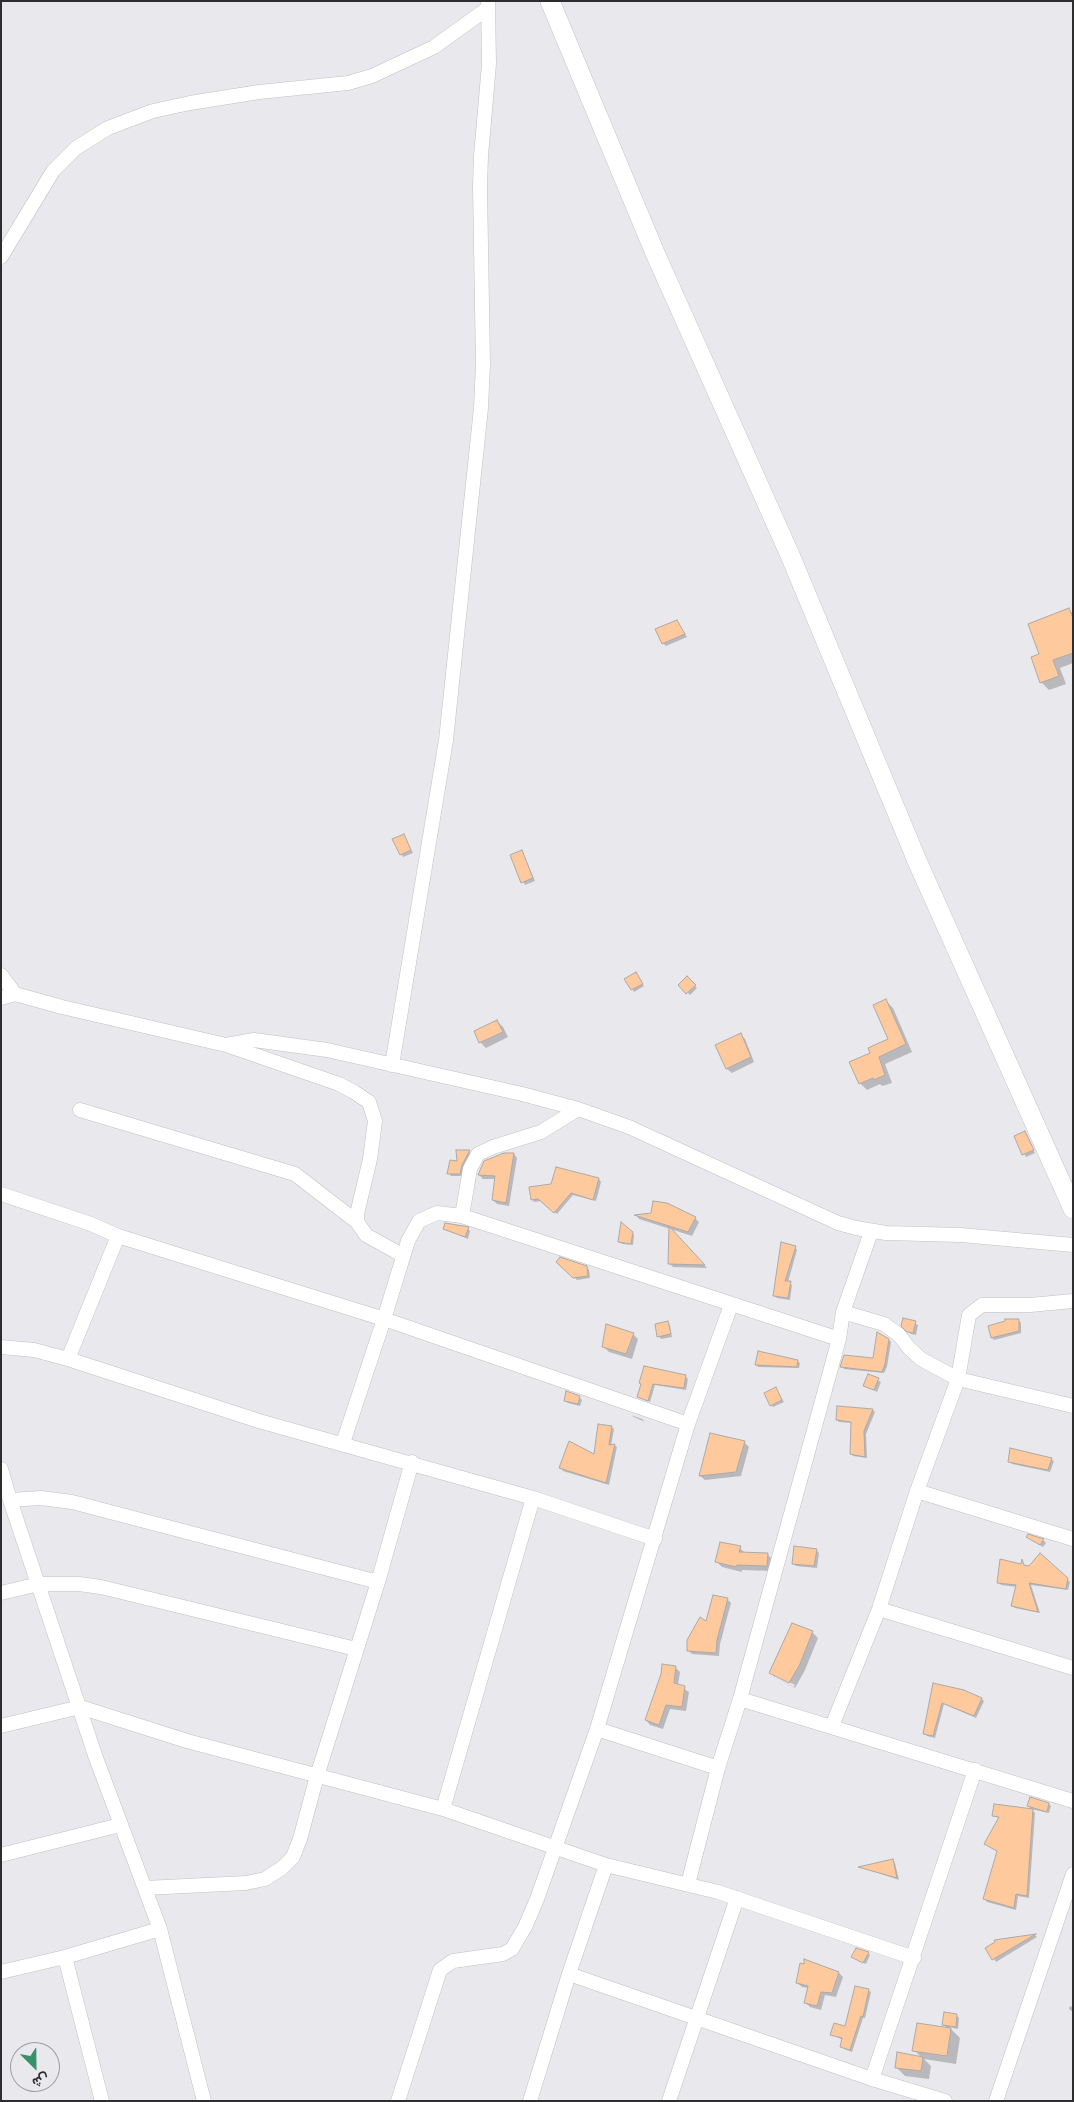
<!DOCTYPE html>
<meta charset="utf-8">
<style>
body{margin:0}
#map{position:relative;width:1074px;height:2102px;overflow:hidden;background:#e8e8ed;font-family:"Times New Roman",Vazirmatn,serif}
canvas{display:block}
.frame{position:absolute;inset:0;border:2px solid #2d2d2f;pointer-events:none}
.north{position:absolute;left:10px;top:2042px;width:50px;height:50px;box-sizing:border-box;background:#e8e8ed;border:1px solid #9d9da1;border-radius:50%;rotate:157deg;font-size:14px;font-weight:700;line-height:20px;text-align:center;color:#2d2d2f}
.north::after{content:'';display:block;margin:auto;width:18px;height:22px;background:#379269;clip-path:polygon(50% 0,100% 100%,50% 72%,0 100%)}
</style>
<div id="map">
<canvas width="1074" height="2102"></canvas>
<div class="frame"></div>
<div class="north">ش</div>
</div>
<script>
const context = document.querySelector('canvas').getContext('2d');
context.lineJoin = 'round';
function paint(path, color) { context.fillStyle = color; context.fill(path, 'evenodd'); }
const poly = rows => new Path2D(rows.map(r => 'M' + r).join(''));
function trace(path, color, width, dash) { context.strokeStyle = color; context.lineWidth = width; context.lineCap = dash ? 'butt' : 'round'; context.setLineDash(dash || []); context.stroke(path); }
paint(poly([
 [1069,610,1073,614,1073,663,1060,668,1066,684,1049,690,1041,682,1032,658,1041,655],
 [679,624,687,637,666,646,663,643],
 [404,836,413,853,403,857,394,840],
 [522,851,535,881,525,885,512,856],
 [638,976,644,986,634,992,626,979],
 [687,978,697,988,690,995,679,985],
 [886,1001,893,1008,912,1052,885,1064,892,1083,882,1086,880,1084,867,1090,860,1083,872,1053,890,1039],
 [497,1021,503,1027,508,1037,486,1048,480,1042],
 [741,1035,745,1039,754,1062,732,1073,727,1069,717,1046],
 [1025,1133,1035,1153,1026,1157,1015,1137],
 [457,1151,469,1152,472,1154,462,1176,451,1176,449,1173,458,1163],
 [514,1154,517,1158,509,1206,497,1204,493,1200,496,1179,483,1179,479,1175,485,1162],
 [557,1168,599,1179,601,1182,596,1201,573,1195,557,1214,541,1201,534,1202,532,1199,552,1185],
 [652,1215,695,1218,699,1222,692,1236,639,1219,637,1216],
 [622,1224,634,1235,633,1245,622,1244,620,1241],
 [444,1229,468,1229,470,1231,468,1239],
 [670,1229,707,1268,673,1267,669,1263],
 [795,1247,797,1250,788,1282,792,1285,790,1300,777,1298,774,1295],
 [558,1262,587,1267,589,1270,590,1278,577,1280],
 [904,1319,918,1325,916,1335,911,1334,902,1325],
 [1018,1320,1021,1323,1021,1333,994,1340,992,1338],
 [667,1323,670,1325,672,1337,661,1339,659,1336],
 [633,1334,638,1339,632,1359,609,1352,603,1346],
 [889,1340,891,1342,887,1367,884,1373,844,1369,842,1366,874,1359],
 [797,1361,800,1363,799,1368,758,1367,756,1365],
 [868,1375,881,1382,877,1392,864,1385],
 [685,1376,688,1379,686,1390,655,1385,650,1402,638,1397,642,1385],
 [776,1389,784,1402,773,1407,771,1405],
 [579,1397,582,1400,580,1406,568,1403,565,1400],
 [838,1407,873,1410,875,1412,866,1434,867,1458,853,1456,851,1454,852,1423,839,1422,837,1420],
 [631,1415,642,1419,645,1422,634,1417],
 [611,1427,614,1429,611,1446,614,1445,617,1447,609,1485,563,1471,561,1468,595,1456],
 [711,1434,744,1442,749,1447,741,1476,705,1480,700,1476],
 [1051,1459,1054,1461,1050,1472,1012,1464,1010,1462],
 [1028,1536,1043,1540,1046,1543,1043,1547,1030,1539],
 [740,1548,746,1554,768,1555,773,1560,773,1571,742,1570,742,1572,722,1567,716,1561],
 [816,1550,819,1553,817,1568,796,1566,793,1563],
 [1040,1555,1070,1582,1068,1590,1031,1585,1040,1613,1015,1608,1012,1605,1017,1587,1001,1585,999,1582,1022,1566,1023,1562,1025,1566,1029,1567],
 [714,1596,728,1600,731,1603,720,1644,719,1656,692,1654,688,1650,707,1623],
 [812,1632,818,1638,805,1670,795,1688,776,1678,794,1687,795,1685,775,1675,775,1677,771,1673],
 [675,1667,680,1672,678,1685,689,1692,686,1711,670,1709,663,1729,650,1725,646,1720],
 [934,1684,982,1699,984,1701,976,1718,944,1704,935,1738,927,1736,925,1733],
 [1049,1804,1051,1806,1049,1813,1031,1809,1035,1813,1029,1898,1018,1896,1016,1910,987,1902,985,1899,998,1852,985,1844,999,1818,993,1815,1032,1810,1028,1806],
 [893,1861,895,1863,899,1880,861,1867],
 [1035,1935,1037,1937,996,1962,987,1948,996,1943,996,1941],
 [867,1953,870,1955,866,1964,855,1959],
 [839,1973,843,1977,836,1997,825,1995,821,2010,810,2007,805,2002,809,1988,802,1987,797,1983],
 [868,1990,871,1992,865,2018,863,2018,852,2052,844,2049,842,2047,843,2040,831,2034,846,2028],
 [1070,2006,1073,2007,1073,2012,1069,2009],
 [957,2016,959,2018,958,2029,949,2027,960,2038,956,2064,924,2059,931,2066,929,2079,905,2076,896,2067,921,2057,914,2050,948,2029,944,2025]
]), '#0003');
const building = poly([
 [1069,608,1073,618,1073,653,1053,660,1059,676,1040,683,1031,657,1039,654,1028,624,1069,608],
 [677,620,685,634,662,644,655,629,677,620],
 [404,834,411,850,400,855,392,839,404,834],
 [522,850,533,878,521,883,510,855,522,850],
 [636,972,643,984,631,990,624,979,636,972],
 [687,976,696,985,686,994,678,985,687,976],
 [886,999,906,1044,879,1057,885,1075,874,1080,873,1078,859,1084,849,1062,870,1053,868,1048,888,1039,873,1005,886,999],
 [497,1020,503,1032,479,1043,474,1031,497,1020],
 [741,1033,751,1057,726,1069,715,1045,741,1033],
 [1025,1131,1034,1150,1022,1155,1014,1136,1025,1131],
 [456,1150,470,1150,462,1165,460,1174,447,1174,450,1160,457,1161,456,1150],
 [504,1153,514,1153,506,1203,492,1200,495,1176,478,1175,484,1161,504,1153],
 [556,1167,599,1178,593,1200,571,1193,554,1213,538,1199,531,1200,529,1187,551,1184,556,1167],
 [653,1201,667,1203,696,1217,688,1232,669,1226,705,1265,668,1264,669,1226,634,1215,651,1213,653,1201],
 [621,1222,633,1232,631,1244,618,1242,621,1222],
 [445,1223,469,1227,465,1237,443,1229,445,1223],
 [781,1242,796,1246,785,1281,791,1281,788,1298,773,1296,781,1242],
 [560,1257,587,1266,588,1276,573,1278,556,1262,560,1257],
 [903,1318,916,1321,913,1333,907,1332,901,1326,903,1318],
 [1005,1319,1019,1319,1019,1331,991,1338,988,1326,1005,1321,1005,1319],
 [668,1321,671,1334,657,1337,655,1324,668,1321],
 [606,1324,634,1333,626,1354,602,1347,606,1324],
 [877,1332,889,1339,885,1364,882,1372,840,1367,844,1355,873,1358,877,1332],
 [758,1351,798,1360,797,1367,755,1365,758,1351],
 [644,1366,686,1375,684,1388,653,1384,648,1401,637,1397,641,1384,639,1383,644,1366],
 [868,1374,879,1378,874,1390,863,1386,868,1374],
 [776,1387,782,1400,770,1406,764,1393,776,1387],
 [566,1391,580,1396,578,1404,564,1401,566,1391],
 [837,1406,873,1409,864,1431,865,1457,850,1454,851,1422,836,1420,837,1406],
 [598,1424,612,1426,609,1445,615,1444,606,1483,559,1468,569,1441,594,1454,598,1424],
 [710,1433,745,1441,736,1472,699,1476,710,1433],
 [1010,1448,1052,1458,1048,1470,1008,1462,1010,1448],
 [1028,1534,1044,1539,1040,1545,1026,1537,1028,1534],
 [720,1542,741,1546,739,1552,768,1553,767,1566,737,1565,736,1567,715,1562,720,1542],
 [794,1546,817,1549,814,1566,792,1564,794,1546],
 [1040,1553,1068,1578,1066,1589,1029,1583,1038,1612,1011,1606,1016,1585,997,1583,1000,1559,1021,1564,1022,1559,1024,1565,1029,1566,1040,1553],
 [713,1595,728,1598,717,1640,716,1653,687,1651,687,1640,700,1617,706,1621,713,1595],
 [792,1623,813,1631,800,1664,789,1683,769,1673,792,1623],
 [662,1664,676,1666,674,1683,685,1686,682,1707,666,1705,659,1725,645,1720,661,1674,662,1664],
 [933,1683,964,1690,982,1698,974,1716,942,1703,933,1736,923,1734,933,1683],
 [1030,1797,1049,1803,1047,1812,1027,1806,1030,1797],
 [994,1804,1033,1809,1027,1896,1016,1894,1014,1908,983,1899,997,1851,984,1844,999,1817,992,1816,994,1804],
 [893,1859,897,1878,858,1867,893,1859],
 [1036,1934,992,1960,985,1948,995,1942,994,1940,1036,1934],
 [856,1948,869,1952,863,1963,851,1957,856,1948],
 [804,1959,839,1972,832,1993,821,1992,817,2006,804,2003,808,1986,796,1983,800,1963,804,1964,804,1959],
 [855,1986,869,1989,863,2017,861,2016,850,2050,840,2047,842,2038,830,2035,834,2023,845,2026,855,1986],
 [944,2012,957,2014,956,2027,942,2025,944,2012],
 [917,2023,951,2028,947,2056,912,2051,917,2023],
 [897,2052,923,2057,921,2071,895,2068,897,2052]
]);
paint(building, '#fdc99d');
trace(building, '#ada9a6', 1);
const street = poly([
 [1,257,53,171,76,148,108,128,153,111,190,103,259,92,348,83,372,76,434,47,488,8],
 [1,975,15,994],
 [1,998,15,994,62,1007,226,1045,339,1084,354,1092,369,1102,375,1121,370,1159,357,1214,357,1222],
 [226,1045,254,1040,327,1050,522,1094,578,1109,629,1127,838,1223,856,1228,886,1233,961,1235,1073,1245],
 [392,1065,446,740,481,408,483,364,480,186,481,156,489,64,488,1],
 [80,1110,295,1174,357,1222,366,1235,402,1255],
 [1,1194,91,1224,118,1236,384,1319,688,1424],
 [462,1216,470,1169,478,1154,493,1147,541,1132,578,1109],
 [843,1312,884,1324,899,1335,909,1348,921,1359,958,1379,1073,1406],
 [1,1347,34,1350,68,1359,259,1421,533,1498,655,1539],
 [68,1359,118,1236],
 [343,1443,384,1319,408,1241,419,1221,437,1213,462,1216,839,1339],
 [1,1469,10,1500,96,1758,160,1929,204,2101],
 [917,1491,1073,1539],
 [10,1500,41,1498,72,1502,378,1582],
 [1,1593,39,1584,79,1584,101,1587,356,1649],
 [879,1609,1073,1668],
 [740,1699,1073,1801],
 [1,1726,80,1707,187,1741,443,1809,606,1865,718,1892,914,1958],
 [832,1726,879,1609,917,1491,958,1379,969,1315,982,1305,1030,1305,1073,1301],
 [597,1729,718,1768],
 [443,1809,533,1498],
 [1,1855,120,1825],
 [688,1884,718,1768,740,1699,839,1339,843,1312,871,1232],
 [145,1888,246,1883,265,1879,282,1868,293,1857,300,1839,317,1776,378,1582,412,1462],
 [65,1957,102,2101],
 [1,1972,65,1957,160,1929],
 [569,1974,872,2079,945,2101],
 [872,2079,975,1770],
 [398,2101,440,1970,453,1961,503,1954,512,1949,525,1927,537,1899,597,1729,688,1424,731,1305],
 [530,2101,569,1974,606,1865],
 [669,2101,737,1898],
 [996,2101,1073,1874]
]);
const secondary = poly([
 [550,1,655,253,790,555,918,863,1073,1209]
]);
trace(street, '#c0c0c5', 15);
trace(secondary, '#c0c0c5', 20);
trace(street, '#fff', 14);
trace(secondary, '#fff', 19);
</script>
